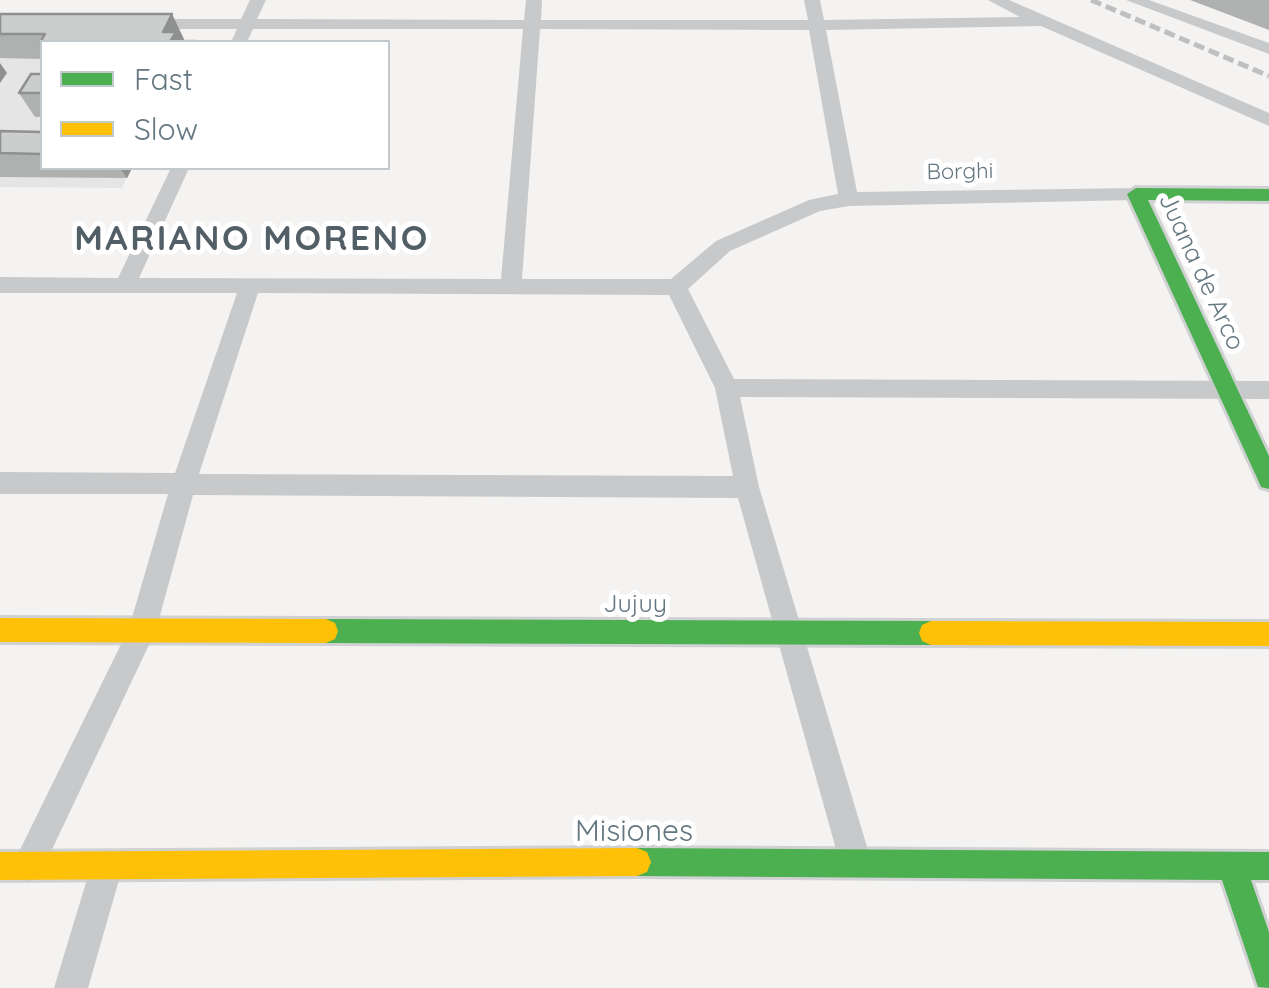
<!DOCTYPE html>
<style>
body{margin:0}
#map{position:relative;width:1269px;height:988px;overflow:hidden;background:#f4f3f2;font-family:Quicksand,sans-serif}
canvas{display:block}
.legend{position:absolute;left:40px;top:40px;width:350px;height:130px;box-sizing:border-box;background:#fff;border:2px solid #c1c9cd;margin:0;padding:12px 18px;list-style:none;font-size:30px;color:#647781}
.legend li{display:flex;align-items:center;gap:20px;height:50px}
.legend b{width:50px;border:2px solid #c1c9cd}
</style>
<div id="map">
<canvas width="1269" height="988"></canvas>
<ul class="legend">
<li><b style="height:12px;background:#4caf50"></b>Fast</li>
<li><b style="height:12px;background:#ffc107"></b>Slow</li>
</ul>
</div>
<script>
const context = document.querySelector('canvas').getContext('2d');
context.lineJoin = 'round';
function paint(path, color) { context.fillStyle = color; context.fill(path, 'evenodd'); }
const poly = rows => new Path2D(rows.map(r => 'M' + r).join(''));
function trace(path, color, width, dash) { context.strokeStyle = color; context.lineWidth = width; context.lineCap = dash ? 'butt' : 'round'; context.setLineDash(dash || []); context.stroke(path); }
function drawText(font, color, halo, rows, align = 'center') {
  context.font = font + ' Quicksand,sans-serif'; context.lineWidth = 10; context.setLineDash([]); context.textBaseline = 'middle'; context.strokeStyle = halo; context.fillStyle = color; for (const [text, x, y, turn = 0] of rows) {
    context.save(); context.translate(x, y); context.rotate((+turn || 0) * Math.PI / 180); context.textAlign = isNaN(turn) ? turn : align; if (halo) context.strokeText(text, 0, 0); context.fillText(text, 0, 0); context.restore();
  }
}
paint(poly([
 [0,38,197,39,195,42,42,42,42,168,132,168,122,188,0,187]
]), '#e4e5e4');
const fast = poly([
 [1136,188,1269,189,1269,201,1148,200,1269,456,1269,489,1261,487,1258,480,1127,194,1136,188],
 [326,619,931,621,940,625,943,633,940,641,931,645,326,643,317,639,314,631,317,623,326,619],
 [637,848,1269,852,1269,880,1251,880,1269,932,1269,988,1258,987,1222,880,637,876,627,872,623,862,627,852,637,848]
]);
const slow = poly([
 [0,618,326,619,335,623,338,631,335,639,326,643,0,642,0,618],
 [931,621,1269,622,1269,646,931,645,922,641,919,633,922,625,931,621],
 [637,848,647,852,651,862,647,872,637,876,0,880,0,852,637,848]
]);
trace(fast, '#d0d1d2', 6);
trace(slow, '#d0d1d2', 6);
paint(poly([
 [250,0,266,0,257,19,524,20,526,0,542,0,541,20,808,20,804,0,820,0,824,20,1020,17,988,0,1009,0,1269,113,1269,126,1041,26,826,30,857,192,1136,188,1146,194,1136,200,849,206,820,211,730,251,688,289,734,379,1269,381,1269,399,740,397,759,487,871,860,866,871,855,876,844,871,839,860,738,498,193,495,156,630,39,877,28,882,17,877,12,866,129,628,168,494,0,494,0,472,175,473,237,293,0,293,0,277,118,278,171,168,189,168,139,278,501,279,523,29,253,29,247,42,231,42,237,29,147,29,139,24,147,19,241,19,250,0],
 [540,29,809,30,838,194,809,200,716,241,671,279,522,279,540,29],
 [258,293,669,295,715,388,733,476,199,474,258,293],
 [1126,0,1149,0,1269,43,1269,54,1126,0],
 [107,850,118,855,123,866,88,988,54,988,91,866,96,855,107,850]
]), '#c8c9ca');
paint(fast, '#4caf50');
paint(slow, '#ffc107');
trace(poly([
 [1091,0,1269,76]
]), '#bebfc0', 5, [11, 5]);
paint(poly([
 [1190,0,1269,0,1269,30],
 [0,14,184,39,182,42,42,42,42,59,0,58],
 [42,74,42,117,35,117,19,93],
 [0,131,42,132,42,168,132,168,127,178,0,177]
]), '#afb0b0');
paint(poly([
 [172,14,184,39,182,42,168,42,163,32],
 [0,63,7,73,0,83],
 [120,168,132,168,127,178]
]), '#8f9090');
const building = poly([
 [0,14,172,14,163,32,176,32,170,42,41,41,45,34,0,34,0,14],
 [31,74,42,74,42,93,19,93,31,74],
 [0,131,42,132,42,154,0,153,0,131]
]);
paint(building, '#cccdcd');
trace(building, '#8f9090', 2.5);
drawText('22px', '#647781', '#fff', [
 ["Borghi",960,172,-1]
]);
drawText('25px', '#647781', '#fff', [
 ["Juana de Arco",1201,272,65],
 ["Jujuy",635,604]
]);
drawText('30px', '#647781', '#fff', [
 ["Misiones",634,832]
]);
context.letterSpacing = '2.5px';
drawText('bold 35px', '#525f66', '#fff', [
 ["MARIANO MORENO",252,239]
]);
context.letterSpacing = '0px';
</script>
